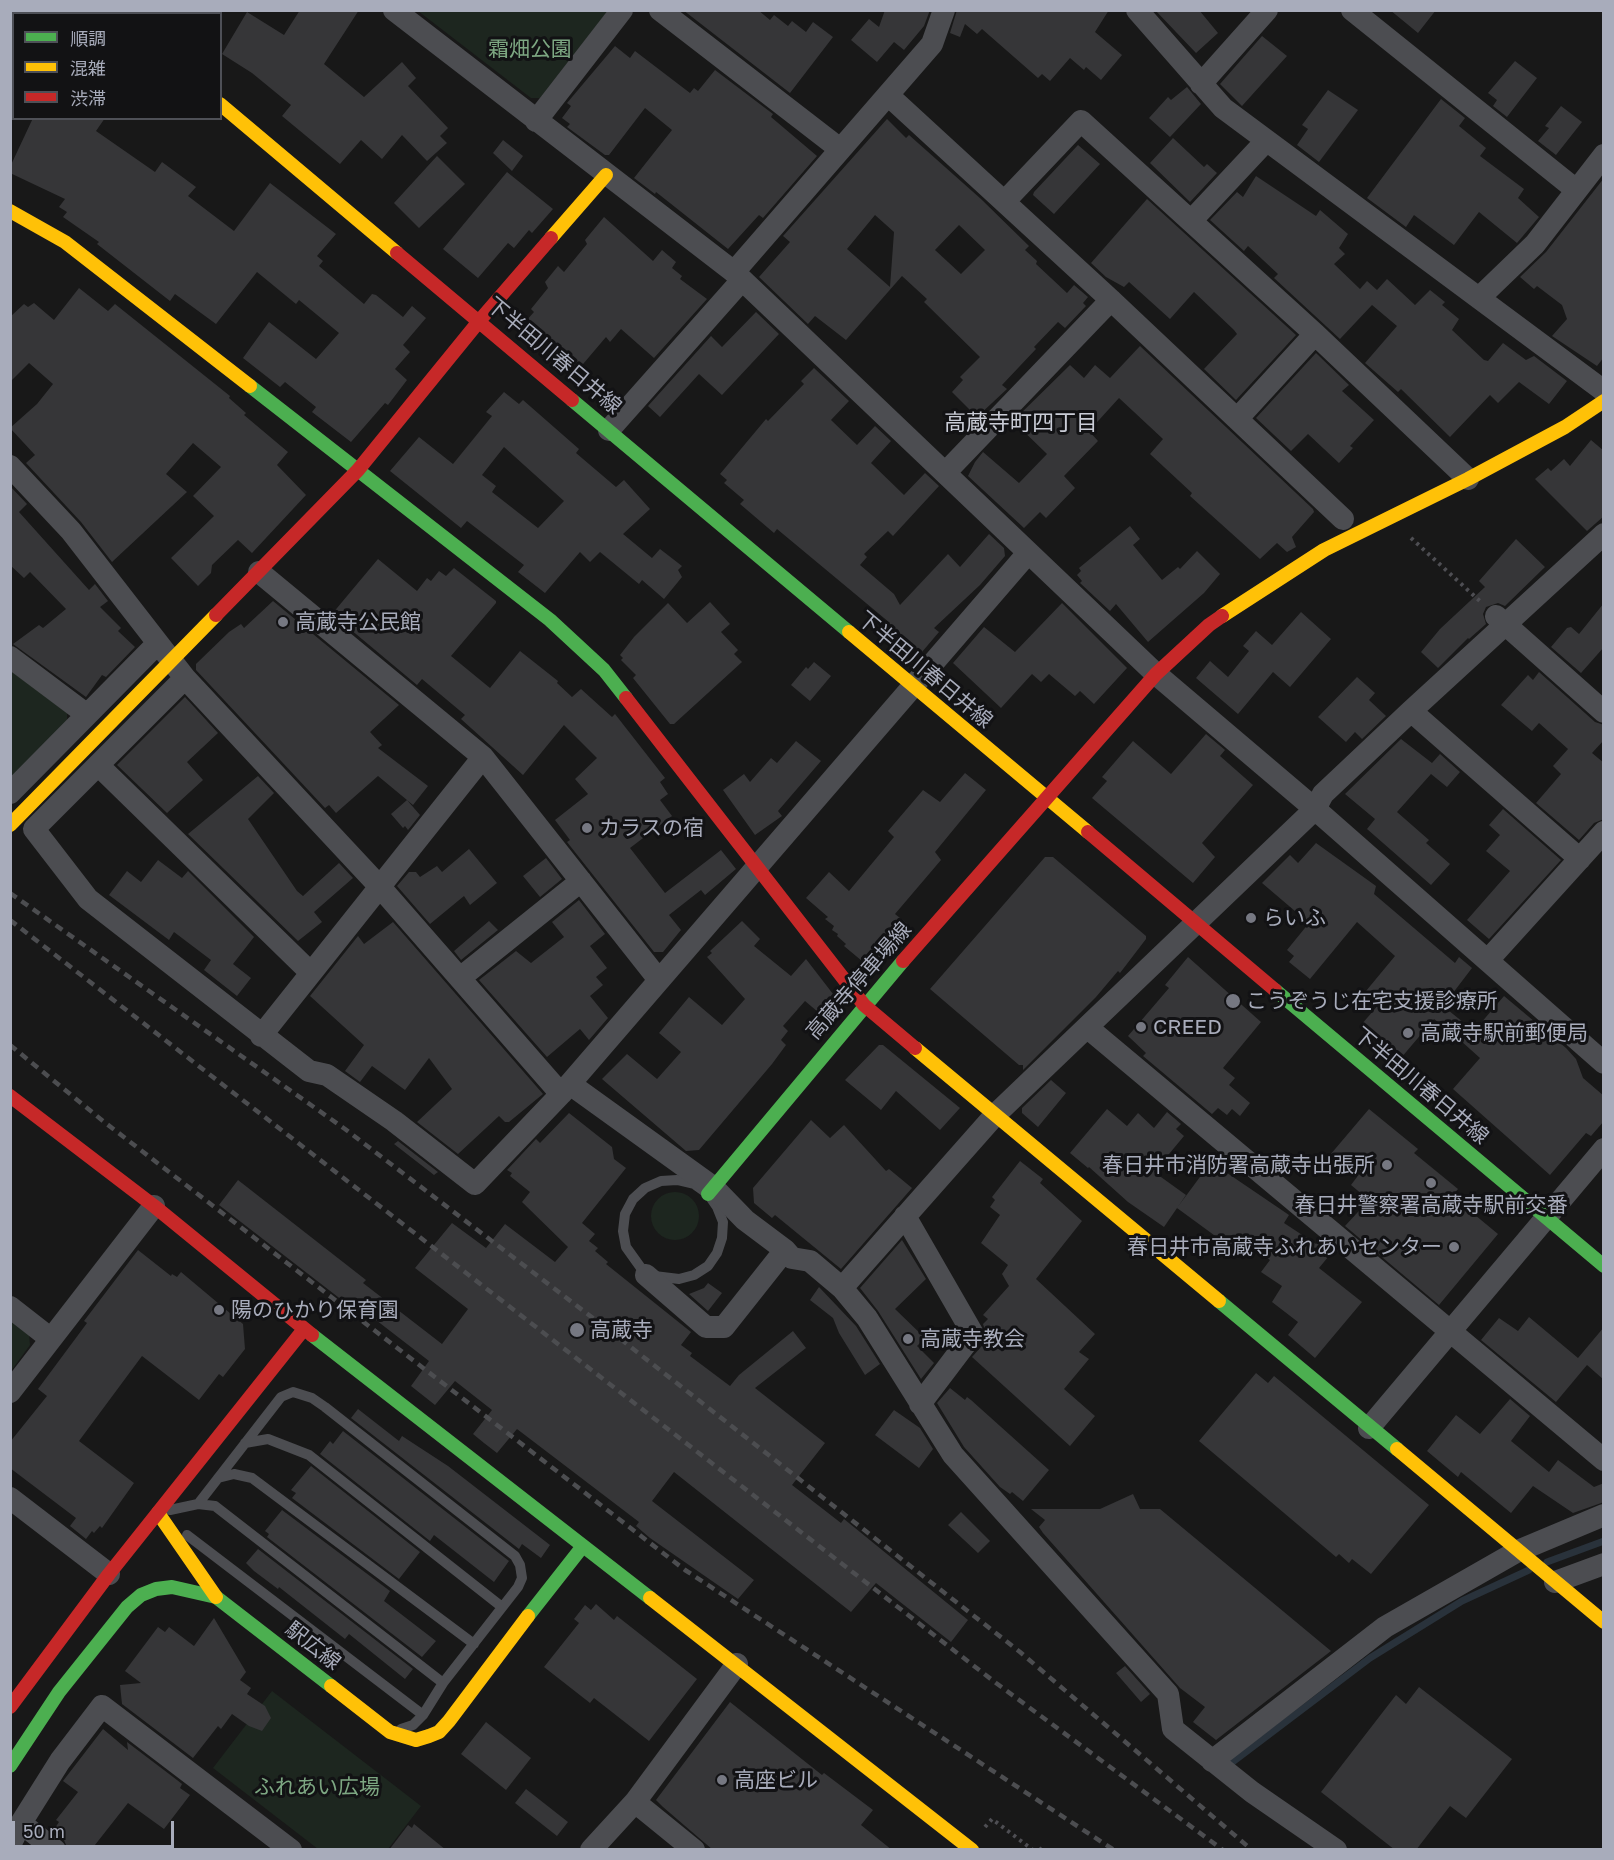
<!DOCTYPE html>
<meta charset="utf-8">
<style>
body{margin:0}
#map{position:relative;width:1614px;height:1860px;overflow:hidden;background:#181818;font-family:"Golos Text","Noto Sans JP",sans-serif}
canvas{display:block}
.frame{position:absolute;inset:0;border:12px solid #a8acbb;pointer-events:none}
.legend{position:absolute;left:12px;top:12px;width:210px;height:108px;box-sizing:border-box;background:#121214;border:2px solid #4e5057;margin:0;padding:8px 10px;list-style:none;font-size:18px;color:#a8acbb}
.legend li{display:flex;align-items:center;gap:12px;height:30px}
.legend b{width:30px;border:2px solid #4e5057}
.scale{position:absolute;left:12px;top:1821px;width:162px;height:27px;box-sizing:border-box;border:3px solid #a8acbb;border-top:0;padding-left:8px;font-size:18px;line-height:21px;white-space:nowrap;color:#a8acbb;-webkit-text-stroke:4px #121214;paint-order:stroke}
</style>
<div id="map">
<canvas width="1614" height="1860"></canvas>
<div class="frame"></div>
<ul class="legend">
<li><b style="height:8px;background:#4caf50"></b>順調</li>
<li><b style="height:8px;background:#ffc107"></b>混雑</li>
<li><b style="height:8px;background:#c62828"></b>渋滞</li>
</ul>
<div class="scale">50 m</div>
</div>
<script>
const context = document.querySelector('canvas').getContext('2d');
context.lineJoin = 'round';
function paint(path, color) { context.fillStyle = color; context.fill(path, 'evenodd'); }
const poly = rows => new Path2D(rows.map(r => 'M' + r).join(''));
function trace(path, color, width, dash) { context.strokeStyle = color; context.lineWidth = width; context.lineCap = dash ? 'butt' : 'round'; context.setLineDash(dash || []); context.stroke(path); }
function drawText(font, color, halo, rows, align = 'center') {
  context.font = font + ' "Golos Text","Noto Sans JP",sans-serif'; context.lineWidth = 6; context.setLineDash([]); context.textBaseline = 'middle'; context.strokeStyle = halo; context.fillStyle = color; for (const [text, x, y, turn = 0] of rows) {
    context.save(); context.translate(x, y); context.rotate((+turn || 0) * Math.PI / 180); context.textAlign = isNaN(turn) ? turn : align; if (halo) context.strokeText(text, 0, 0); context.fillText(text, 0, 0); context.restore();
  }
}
paint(poly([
 [418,11,608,11,540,98,531,98],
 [10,670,67,713,67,723,10,779],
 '651 1216a24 24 0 1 1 48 0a24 24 0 1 1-48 0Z',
 [10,1320,29,1334,30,1345,11,1371],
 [272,1691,421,1806,388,1849,318,1849,213,1768]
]), '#1d261f');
trace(poly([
 [1547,1562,1604,1541],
 [1230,1764,1370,1658,1462,1601,1529,1570]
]), '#29323b', 7);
paint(poly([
 [300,10,359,10,324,64,364,97,402,62,416,78,408,86,448,128,440,136,447,143,427,161,402,135,382,159,361,140,340,164,282,116,291,105,252,73,222,54,247,12,284,35],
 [683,10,758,10,770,20,774,15,788,26,792,21,806,32,813,22,833,37,790,93],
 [885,10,930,10,924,26,904,50,894,42,877,62,851,40,869,19,879,27],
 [957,10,1109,10,1095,32,1122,55,1101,80,1086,67,1084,70,1070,58,1050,81,1042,74,1038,78,982,29,977,34,965,24,960,37,950,33],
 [1155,10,1199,10,1218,33,1196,53],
 [1390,10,1436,10,1418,33],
 [1262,36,1287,56,1242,106,1220,84],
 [615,46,630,58,635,51,690,93,694,88,698,91,715,70,773,114,771,117,817,156,763,218,759,215,728,249,656,192,655,194,634,178,672,130,645,108,609,155,605,155,567,127,570,124,562,118,571,106,567,103],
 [1515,61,1537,78,1507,117,1493,106,1497,100,1488,93],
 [1187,87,1201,104,1170,137,1149,118,1168,97,1171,100],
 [1328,90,1358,110,1319,162,1297,145,1308,129,1302,125],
 [1441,99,1465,118,1459,126,1486,148,1480,156,1524,189,1518,198,1539,217,1517,243,1479,212,1454,245,1414,215,1406,227,1367,198],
 [1561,106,1582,122,1556,155,1538,141,1549,128,1545,126],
 [33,118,105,118,96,131,155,172,162,162,196,187,188,196,234,231,270,183,336,234,317,256,323,261,319,266,364,304,372,294,376,295,403,317,412,306,426,318,403,345,410,352,395,369,407,380,388,405,385,403,351,442,312,412,316,407,285,382,280,387,243,358,269,322,316,359,339,333,299,300,296,304,257,272,216,324,175,294,170,301,97,244,99,242,63,217,67,212,59,207,65,199,10,173,10,167],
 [887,119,906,138,909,135,981,199,1029,246,1025,250,1037,261,1036,264,1067,293,1074,285,1088,297,1083,303,1086,306,1065,328,1058,322,1034,347,1036,349,1002,385,1007,389,977,417,952,392,963,380,960,377,980,357,924,302,927,299,902,276,846,340,815,316,808,324,759,277,790,242,783,236],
 [875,215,894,232,890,287,847,249],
 [959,225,985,250,961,274,935,250],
 [1173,138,1204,167,1207,164,1217,173,1190,202,1150,163],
 [503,140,523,156,512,171,493,153],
 [1078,145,1100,164,1054,214,1033,195,1034,192],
 [437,156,465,184,419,228,394,203],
 [507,172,553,209,532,233,529,230,514,248,508,243,478,278,443,249],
 [1256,176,1316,216,1320,210,1348,234,1339,248,1345,254,1334,264,1360,289,1367,281,1377,290,1387,279,1415,305,1430,290,1445,302,1442,305,1459,319,1452,330,1484,360,1488,361,1503,343,1526,360,1534,356,1567,381,1549,404,1519,382,1498,403,1490,395,1450,437,1401,389,1398,392,1365,363,1397,326,1372,305,1340,339,1274,278,1278,274,1248,246,1244,251,1210,220,1237,192,1243,197],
 [1604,178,1604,357,1597,366,1552,336,1567,319,1562,305,1537,286,1534,289,1520,277,1546,252],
 [1147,199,1296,335,1236,400,1204,369,1237,334,1234,330,1194,292,1170,319,1129,282,1124,287,1106,277,1091,263],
 [604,217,653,261,662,250,676,262,672,268,682,276,680,279,707,299,654,358,621,329,610,342,606,337,578,370,525,322,534,312,531,309,548,288,545,282,558,266,564,272,587,244,585,240],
 [79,288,108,311,115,304,230,396,229,398,246,413,244,415,288,452,277,465,306,495,252,553,238,540,212,565,211,573,198,586,171,558,214,516,193,496,221,467,193,443,166,474,187,492,112,562,81,522,26,463,35,455,10,428,37,404,53,384,29,363,10,382,10,317,24,304,28,307,34,303,54,320],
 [756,312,779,334,722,395,699,374,660,417,648,406,711,336,722,347],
 [1140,346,1313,509,1314,512,1292,537,1296,547,1287,552,1277,543,1260,559,1190,496,1192,493,1150,454,1163,439,1119,398,1089,431,1098,441,1064,476,1075,488,1046,518,1040,512,1024,528,968,476,975,462,983,452,1019,483,1047,454,1013,421,1070,365,1084,378,1095,365,1110,378],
 [1316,353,1349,385,1342,391,1374,420,1350,446,1353,448,1339,463,1308,434,1291,451,1256,418],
 [814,368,849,401,831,420,857,445,875,426,891,441,871,463,904,495,925,473,939,486,893,536,888,531,864,554,867,557,860,565,894,594,900,605,948,554,960,567,989,534,1004,548,1005,556,980,585,934,628,939,632,922,652,912,653,884,630,890,623,777,529,774,533,740,504,744,500,724,483,727,480,720,474,766,419,768,421,804,384,801,381],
 [504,392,519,404,523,400,579,449,576,453,616,487,624,480,650,509,623,534,652,558,660,549,682,566,678,570,682,577,664,599,642,580,639,584,600,552,590,562,580,552,545,593,518,572,524,565,467,521,461,528,390,471,419,437,453,464,492,416,486,412],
 [504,447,564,501,538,528,492,492,496,486,482,475],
 [1591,440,1604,451,1604,516,1587,531,1535,479,1548,468,1551,471,1564,459,1570,466],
 [10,486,27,504,19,512,89,590,95,584,108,601,100,607,121,628,118,631,135,647,106,677,102,675,86,697,13,644,39,625,43,628,66,609,30,572,24,578,10,565],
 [1130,526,1140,539,1133,545,1162,580,1178,567,1180,569,1197,551,1220,574,1204,593,1148,642,1116,604,1110,611,1080,583,1082,581,1077,575,1081,571,1079,568],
 [1516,539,1545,567,1505,606,1498,603,1486,607,1483,614,1486,624,1469,639,1468,638,1438,668,1421,652,1440,629,1485,587,1479,581],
 [378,559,417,591,427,578,431,581,439,571,446,576,454,568,496,601,496,603,451,656,490,688,520,651,558,681,557,683,572,697,581,689,612,717,615,714,665,778,660,782,668,794,660,800,672,816,630,848,665,893,721,850,736,869,705,895,701,890,669,915,681,930,663,952,654,952,567,842,570,840,555,820,588,794,575,779,597,758,564,725,523,775,461,719,465,715,422,679,417,685,332,614],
 [273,601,399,705,370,732,382,745,378,748,428,786,413,805,378,776,336,813,329,805,325,808,196,670,196,664,229,632,241,624,244,628],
 [710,602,730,624,721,632,738,650,734,654,742,662,674,724,670,724,633,678,636,675,621,660,623,658,620,655,634,637,668,603,687,623],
 [1062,603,1127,668,1094,704,1080,691,1075,696,1049,674,1041,682,1032,674,1001,708,953,663,984,627,1015,652],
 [1604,603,1604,647,1581,673,1551,647,1567,628,1571,627,1579,634],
 [1301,612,1331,639,1290,687,1273,672,1238,714,1196,678,1210,661,1228,677,1249,651,1243,646,1256,631,1272,645],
 [814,662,831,676,810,701,791,685,806,667,808,669],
 [1539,672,1595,722,1604,725,1604,740,1592,753,1604,763,1604,819,1594,823,1579,840,1536,803,1561,774,1553,766,1568,749,1539,723,1532,731,1501,705,1528,675,1533,680],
 [1357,677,1375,693,1369,700,1386,716,1362,739,1355,732,1346,742,1318,717],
 [185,697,218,733,187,762,203,780,167,813,117,765],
 [1206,734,1225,750,1220,756,1253,785,1202,843,1215,857,1193,883,1092,798,1107,781,1102,777,1133,741,1171,774],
 [1401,739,1432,763,1440,754,1460,772,1447,787,1431,774,1397,812,1429,840,1426,843,1450,864,1431,885,1367,829,1375,819,1345,794],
 [796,741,821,761,778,811,782,816,755,835,723,790,744,774,750,782,771,758,777,763],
 [965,773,986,790,935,852,941,860,895,914,909,925,875,965,868,966,844,946,846,944,837,936,838,934,832,930,834,926,825,919,828,917,806,898,829,872,849,891,894,837,888,831,923,790,940,802],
 [258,776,274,793,248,819,297,891,303,896,339,863,353,878,314,912,322,922,298,941,188,834],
 [407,800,420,815,408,830,405,826,403,828,391,814],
 [1503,809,1561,860,1489,939,1467,920,1510,871,1486,851,1500,835,1489,825],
 [1316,843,1376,886,1374,894,1455,963,1459,957,1472,968,1443,1006,1474,1031,1504,996,1566,1048,1576,1059,1583,1078,1604,1096,1604,1121,1591,1136,1586,1133,1550,1175,1453,1089,1480,1058,1451,1032,1434,1019,1401,1058,1361,1025,1380,1003,1366,991,1395,956,1357,922,1310,979,1289,962,1294,956,1287,950,1309,923,1262,883,1290,855,1298,863],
 [469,849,497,883,470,905,464,896,430,924,397,886,409,872,416,872,420,877,437,866,442,872],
 [1045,857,1053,857,1146,936,1146,939,1120,973,1118,971,1096,997,1023,1070,1023,1065,1019,1065,930,989],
 [546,858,562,879,540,897,523,876],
 [158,860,182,878,188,871,254,937,233,964,251,978,237,996,204,970,211,960,174,932,169,940,109,895,127,871,141,882],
 [579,900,605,934,590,946,607,968,596,977,603,985,590,996,608,1018,589,1040,580,1029,547,1057,479,980,516,951,531,963,564,937,552,922],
 [489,921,498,930,461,960,454,951],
 [742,921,760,939,754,946,791,976,806,959,833,994,818,1012,805,1001,783,1026,788,1031,781,1040,786,1045,772,1064,699,1150,686,1151,602,1079,627,1054,657,1079,681,1052,659,1033,689,997,722,1025,745,999,707,957,712,953,710,951],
 [393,922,543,1094,509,1122,505,1122,499,1116,458,1154,417,1122,452,1089,429,1058,405,1090,372,1066,360,1082,345,1071,364,1045,310,996,358,936,364,944],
 [1188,957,1261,1022,1223,1068,1235,1078,1229,1085,1250,1103,1240,1116,1232,1109,1227,1115,1218,1108,1212,1114,1143,1056,1146,1053,1128,1036,1169,988,1165,985],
 [879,1045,883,1045,960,1108,940,1130,896,1091,881,1110,845,1080],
 [1051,1080,1066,1093,1038,1127,1022,1113,1022,1108],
 [1107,1109,1127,1126,1138,1113,1154,1128,1167,1112,1181,1124,1176,1129,1184,1136,1154,1172,1186,1195,1164,1227,1128,1202,1089,1167,1088,1168,1070,1153],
 [1369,1109,1418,1149,1414,1153,1458,1189,1452,1196,1498,1234,1439,1305,1345,1226,1369,1200,1351,1185,1357,1177,1330,1155],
 [569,1113,612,1147,614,1159,626,1168,582,1223,595,1234,589,1241,598,1248,595,1251,608,1262,606,1264,691,1332,681,1345,692,1353,690,1356,730,1386,739,1375,793,1331,806,1348,755,1388,825,1443,792,1485,841,1523,844,1519,968,1620,951,1642,876,1583,851,1612,674,1472,652,1501,754,1580,738,1599,650,1538,636,1526,639,1522,517,1429,497,1453,484,1443,473,1434,492,1410,455,1381,435,1405,411,1386,429,1361,350,1300,347,1304,219,1205,238,1180,366,1280,363,1283,442,1344,468,1309,415,1268,452,1223,486,1248,505,1224,555,1262,568,1247,522,1202,530,1192,510,1176,512,1173,507,1170,536,1139,540,1143],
 [811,1120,830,1138,844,1125,886,1171,889,1169,912,1188,841,1269,775,1215,772,1218,754,1203,753,1188],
 [398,1141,438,1172,434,1175,394,1144],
 [1020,1161,1043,1179,1040,1183,1082,1221,1036,1279,1095,1334,1079,1352,1089,1359,1064,1389,1095,1416,1070,1446,972,1357,988,1339,983,1324,988,1319,983,1315,1009,1286,1002,1274,1008,1265,981,1243,1000,1215,990,1207,995,1200,992,1197],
 [1211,1162,1289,1215,1284,1223,1316,1244,1320,1240,1333,1251,1319,1268,1362,1302,1315,1358,1288,1335,1298,1322,1272,1302,1282,1286,1261,1272,1270,1260,1239,1239,1233,1249,1177,1208],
 [902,1240,926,1279,895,1309,925,1338,917,1346,934,1363,921,1379,878,1311,860,1288],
 [138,1250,171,1276,172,1274,177,1277,181,1272,243,1324,245,1349,223,1377,219,1374,199,1400,142,1356,79,1441,134,1483,102,1528,100,1526,94,1533,92,1531,86,1539,70,1526,76,1518,10,1468,10,1442,47,1396,38,1389,87,1323,84,1321],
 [708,1283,722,1293,708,1311,689,1294,704,1288],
 [819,1287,856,1326,880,1364,865,1375,839,1333,833,1318,810,1300],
 [1529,1317,1578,1358,1604,1327,1604,1380,1587,1365,1556,1402,1481,1340,1499,1318,1518,1331],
 [1256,1373,1268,1383,1274,1376,1429,1505,1371,1574,1352,1559,1349,1563,1339,1554,1336,1557,1199,1441],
 [950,1388,965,1400,967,1397,971,1400,1049,1470,1023,1501,1012,1492,1010,1494,1000,1487,964,1447,937,1403],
 [1510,1399,1530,1416,1511,1441,1549,1472,1558,1460,1594,1487,1604,1483,1604,1502,1573,1513,1533,1486,1511,1513,1461,1472,1458,1477,1427,1451,1456,1415,1480,1434],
 [358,1409,399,1441,402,1436,448,1466,550,1545,541,1558,522,1544,519,1549,351,1418],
 [894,1410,920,1428,933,1449,919,1468,875,1435],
 [343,1431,509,1561,494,1582,434,1535,430,1541,320,1454,330,1441,333,1444],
 [311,1466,420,1552,399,1579,292,1498,296,1493,291,1490],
 [1133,1494,1140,1509,1160,1509,1331,1651,1216,1740,1193,1722,1205,1707,1180,1688,1043,1533,1039,1527,1045,1520,1031,1509,1100,1509],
 [282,1510,390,1591,384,1601,436,1641,422,1657,267,1537,269,1534,265,1531],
 [961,1512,990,1541,978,1553,948,1525],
 [258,1549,413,1669,405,1679,349,1634,345,1639,279,1587,278,1589,254,1571,246,1563],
 [596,1604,614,1620,617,1616,697,1679,649,1741,594,1698,590,1703,544,1667,579,1623,574,1619,585,1605,591,1610],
 [214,1618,246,1672,240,1680,251,1688,247,1694,265,1706,271,1718,262,1731,249,1726,232,1714,221,1729,218,1726,193,1758,122,1704,120,1685,141,1683,125,1671,158,1627,165,1632,169,1627,194,1646],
 [1125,1666,1150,1694,1141,1702,1116,1673],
 [1419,1687,1512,1759,1466,1818,1450,1806,1416,1850,1395,1850,1321,1792,1396,1695,1406,1704],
 [730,1702,822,1775,824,1773,873,1810,861,1825,892,1850,713,1850,663,1807,656,1800],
 [486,1722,531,1758,506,1790,461,1754],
 [103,1729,128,1750,127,1742,177,1780,182,1784,180,1788,190,1795,164,1829,128,1803,91,1850,68,1850,64,1840,53,1831,59,1822,56,1820,78,1792,63,1781],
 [526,1789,568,1822,557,1836,515,1803],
 [414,1824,446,1850,389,1850,408,1825,412,1828]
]), '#363638');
trace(poly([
 [1411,538,1482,603],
 [985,1827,992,1819,1033,1850],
 [1040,1850,1043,1846]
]), '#4e4e53', 4, [3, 4.5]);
trace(poly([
 [677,1180,694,1184,708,1194,717,1207,723,1222,722,1238,717,1253,708,1266,694,1275,679,1279,646,1275,626,1247,623,1231,625,1214,633,1199,645,1188,661,1181,677,1180],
 [245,1443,268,1439,309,1455,502,1607],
 [218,1478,234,1474,252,1478,474,1644],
 [198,1504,281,1397,293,1392,312,1398,325,1407,515,1556,520,1565,522,1578,518,1587,443,1683],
 [170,1510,198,1504,215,1506,443,1683,423,1715,413,1725,401,1729],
 [187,1535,423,1715]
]), '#4c4d51', 10);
trace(poly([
 [394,10,734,272,1156,674,1315,809,1604,1063],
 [660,10,840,149],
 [1137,10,1223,108,1604,391],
 [1352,10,1575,189],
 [39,14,41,10],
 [10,61,14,56],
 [1201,84,1267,10],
 [888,95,1111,300,1343,519],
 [536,121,622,10],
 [1005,201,1081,121,1315,334,1468,479],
 [1191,221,1266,141],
 [734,272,932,44,944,10],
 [1479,298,1535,244,1604,155],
 [1237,419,1315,334],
 [609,430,742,280],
 [10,466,71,531,185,678,380,887,561,1094],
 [946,472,1111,300],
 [259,572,483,757,659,980],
 [1496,616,1604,712],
 [10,657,86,714],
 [185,678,34,829,88,899,309,1071,327,1075,394,1121,475,1184,561,1094,1028,553],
 [1411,711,1580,859],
 [98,765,310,972],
 [10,793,158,643],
 [1488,960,1604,832],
 [460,978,581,881],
 [1088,1028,1604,1460],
 [261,1036,483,757],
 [570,1084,713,1187,745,1220,785,1250,792,1258,810,1261,842,1288,867,1318,953,1455,1168,1694,1173,1729,1252,1792,1336,1850],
 [905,1216,973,1334,920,1404],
 [646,1275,706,1327,724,1327,785,1250],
 [842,1288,995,1115,1315,809,1323,794,1411,711,1604,534],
 [10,1307,51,1339],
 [10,1392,154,1206],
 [1369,1428,1604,1149],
 [10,1498,109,1574],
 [1555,1582,1604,1564],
 [1212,1761,1385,1627,1518,1551,1604,1515],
 [635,1802,694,1850],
 [21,1823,55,1850],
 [10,1845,21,1823,60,1761,102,1706,291,1850],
 [591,1850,635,1802,737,1664]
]), '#4c4d51', 22);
trace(poly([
 [84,10,89,14],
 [250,386,550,620,604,670,626,698],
 [572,400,849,632],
 [1275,990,1604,1266],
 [708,1194,903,961],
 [1219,1301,1397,1449],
 [312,1335,650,1598],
 [528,1616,583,1546],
 [10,1766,59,1692,127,1607,141,1595,156,1589,172,1587,216,1597,331,1686]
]), '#4caf50', 14);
trace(poly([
 [220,104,397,253],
 [10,211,65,242,250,386],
 [551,238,606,175],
 [1222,616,1324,550,1468,479,1565,427,1604,401],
 [849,632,1088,832],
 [10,825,216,615],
 [915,1048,1219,1301],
 [1397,1449,1604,1622],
 [158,1513,216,1597],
 [650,1598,972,1850],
 [331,1686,390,1732,416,1740,429,1736,439,1732,449,1721,528,1616]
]), '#ffc107', 14);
trace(poly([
 [397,253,572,400],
 [216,615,358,470,480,320,551,238],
 [626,698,864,1005,915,1048],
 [1088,832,1275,990],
 [903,961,1156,674,1209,625,1222,616],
 [10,1096,154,1206,312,1335],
 [10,1707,109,1574,304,1329]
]), '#c62828', 14);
trace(poly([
 [10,893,345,1129,623,1341,1020,1652,1252,1850],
 [10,920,996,1683,1223,1850],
 [10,1045,103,1121,685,1570,1114,1850]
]), '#4c4d50', 4.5, [8, 6]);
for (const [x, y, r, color] of [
 [283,622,6,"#767882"],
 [587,828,6,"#767882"],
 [1251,918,6,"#767882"],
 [1233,1001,8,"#767882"],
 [1141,1027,6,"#767882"],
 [1408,1033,6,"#767882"],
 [1387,1165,6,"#767882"],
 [1431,1183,6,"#767882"],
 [1454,1247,6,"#767882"],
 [219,1310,6,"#767882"],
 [577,1330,8,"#767882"],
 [908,1339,6,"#767882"],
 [722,1780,6,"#767882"]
]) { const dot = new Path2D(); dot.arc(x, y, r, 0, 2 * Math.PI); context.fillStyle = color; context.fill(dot); trace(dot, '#121214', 2); }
drawText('21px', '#7da782', '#121214', [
 ["霜畑公園",530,49],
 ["ふれあい広場",317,1787]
]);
drawText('21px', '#a8acbb', '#121214', [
 ["下半田川春日井線",554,356,40],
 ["下半田川春日井線",925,670,40],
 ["高蔵寺停車場線",859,981,-49],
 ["下半田川春日井線",1421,1086,40],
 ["駅広線",313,1646,38]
]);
drawText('21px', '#a8acbb', '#121214', [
 ["高蔵寺公民館",295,622],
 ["カラスの宿",599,828],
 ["らいふ",1263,918],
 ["こうぞうじ在宅支援診療所",1246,1001],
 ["CREED",1153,1027],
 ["高蔵寺駅前郵便局",1420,1033],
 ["春日井市消防署高蔵寺出張所",1375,1165,"right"],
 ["春日井警察署高蔵寺駅前交番",1431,1205,"center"],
 ["春日井市高蔵寺ふれあいセンター",1442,1247,"right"],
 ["陽のひかり保育園",231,1310],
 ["高蔵寺",590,1330],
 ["高蔵寺教会",920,1339],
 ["高座ビル",734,1780]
], 'left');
drawText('22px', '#c9ccd6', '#121214', [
 ["高蔵寺町四丁目",1021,423]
]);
</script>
